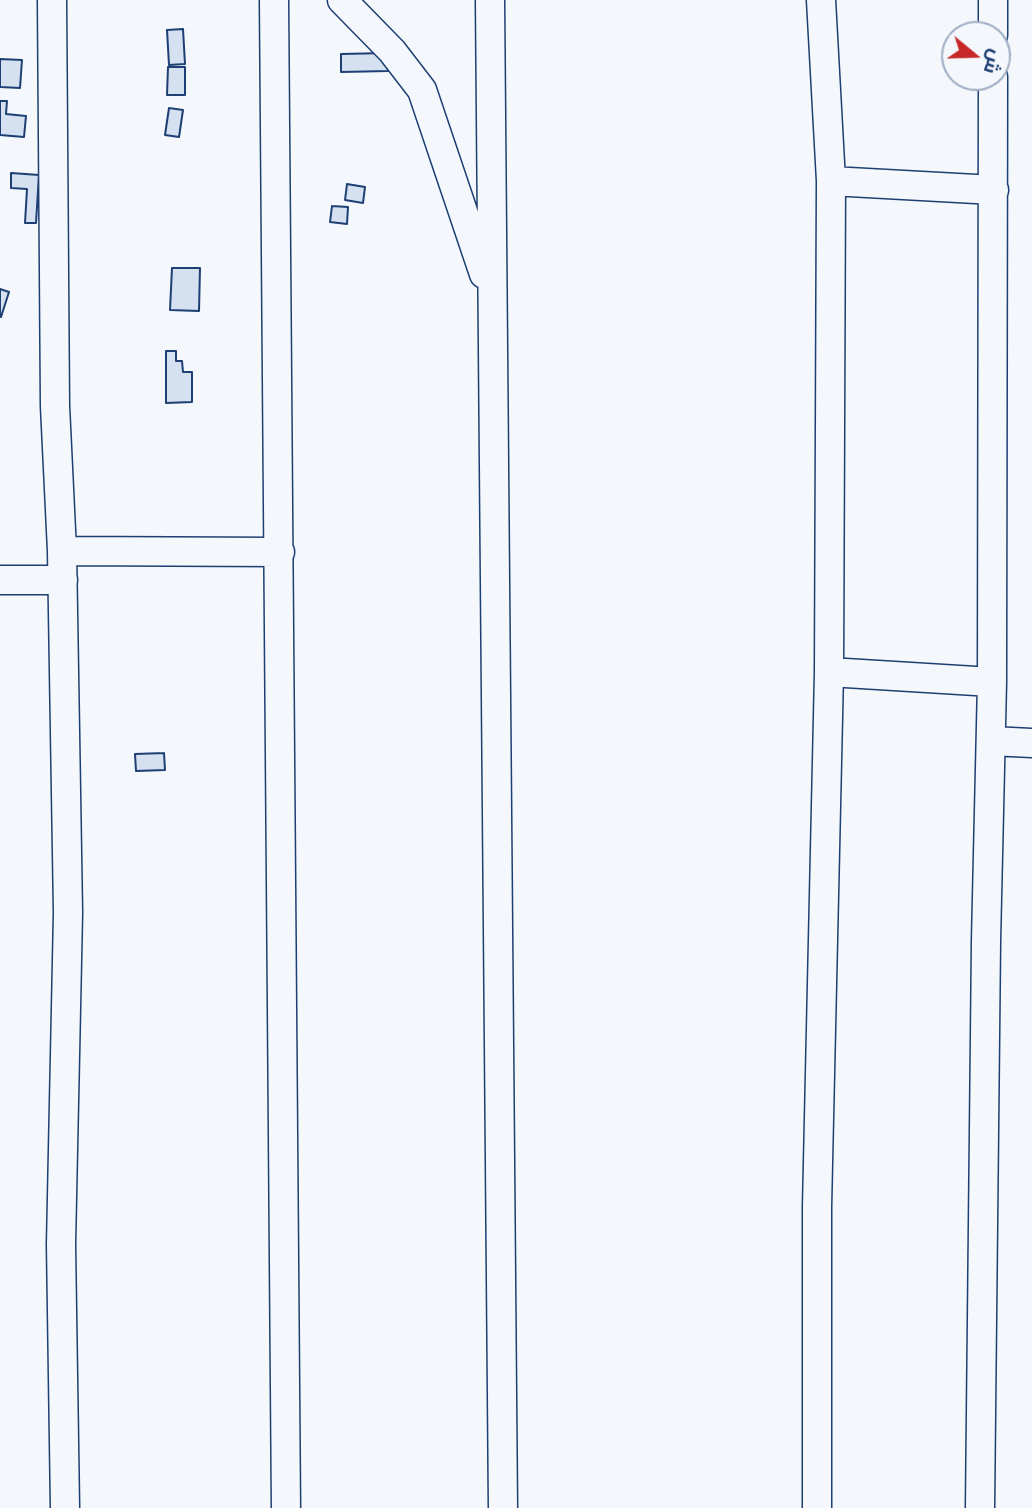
<!DOCTYPE html>
<meta charset="utf-8">
<style>
body{margin:0}
#map{position:relative;width:1032px;height:1508px;overflow:hidden;background:#f4f7fb;font-family:"Exo 2",Cairo,sans-serif}
canvas{display:block}
.north{position:absolute;left:941px;top:21px;width:70px;height:70px;box-sizing:border-box;background:#f4f7fb;border:2px solid #9eadc5;border-radius:50%;rotate:109deg;font-size:19px;font-weight:700;line-height:28px;text-align:center;color:#1d3f73}
.north::after{content:'';display:block;margin:auto;width:24px;height:32px;background:#c62828;clip-path:polygon(50% 0,100% 100%,50% 72%,0 100%)}
</style>
<div id="map">
<canvas width="1032" height="1508"></canvas>
<div class="north">ش</div>
</div>
<script>
const context = document.querySelector('canvas').getContext('2d');
context.lineJoin = 'round';
function paint(path, color) { context.fillStyle = color; context.fill(path, 'evenodd'); }
const poly = rows => new Path2D(rows.map(r => 'M' + r).join(''));
function trace(path, color, width, dash) { context.strokeStyle = color; context.lineWidth = width; context.lineCap = dash ? 'butt' : 'round'; context.setLineDash(dash || []); context.stroke(path); }
const building = poly([
 [183,29,185,64,169,65,167,30,183,29],
 [387,53,388,71,341,72,341,54,387,53],
 [0,59,22,60,20,88,0,87,0,59],
 [168,67,185,67,185,95,167,95,168,67],
 [0,101,7,101,6,114,26,116,24,137,0,135,0,101],
 [169,108,183,110,179,137,165,135,169,108],
 [11,173,39,175,36,223,25,223,27,189,11,188,11,173],
 [347,184,365,187,363,203,345,200,347,184],
 [332,206,348,207,347,224,330,222,332,206],
 [172,268,200,268,199,311,170,310,172,268],
 [0,289,9,292,1,317,0,316,0,289],
 [166,351,176,351,176,361,182,361,183,372,192,372,192,402,166,403,166,351],
 [164,753,165,770,136,771,135,754,164,753]
]);
paint(building, '#d5e0f0');
trace(building, '#1d3f73', 2);
const minor = poly([
 [52,0,55,406,62,551,68,913,61,1244,65,1508],
 [274,0,286,1508],
 [342,0,392,51,422,90,484,274],
 [490,0,503,1508],
 [993,0,993,35],
 [831,181,994,190],
 [62,551,280,552],
 [0,580,63,580],
 [829,672,992,682],
 [991,741,1032,743],
 [817,1508,817,1207,829,672,831,181,821,0],
 [980,1508,986,941,992,682,993,77]
]);
trace(minor, '#1d3f73', 31);
trace(minor, '#f4f7fb', 28);
</script>
